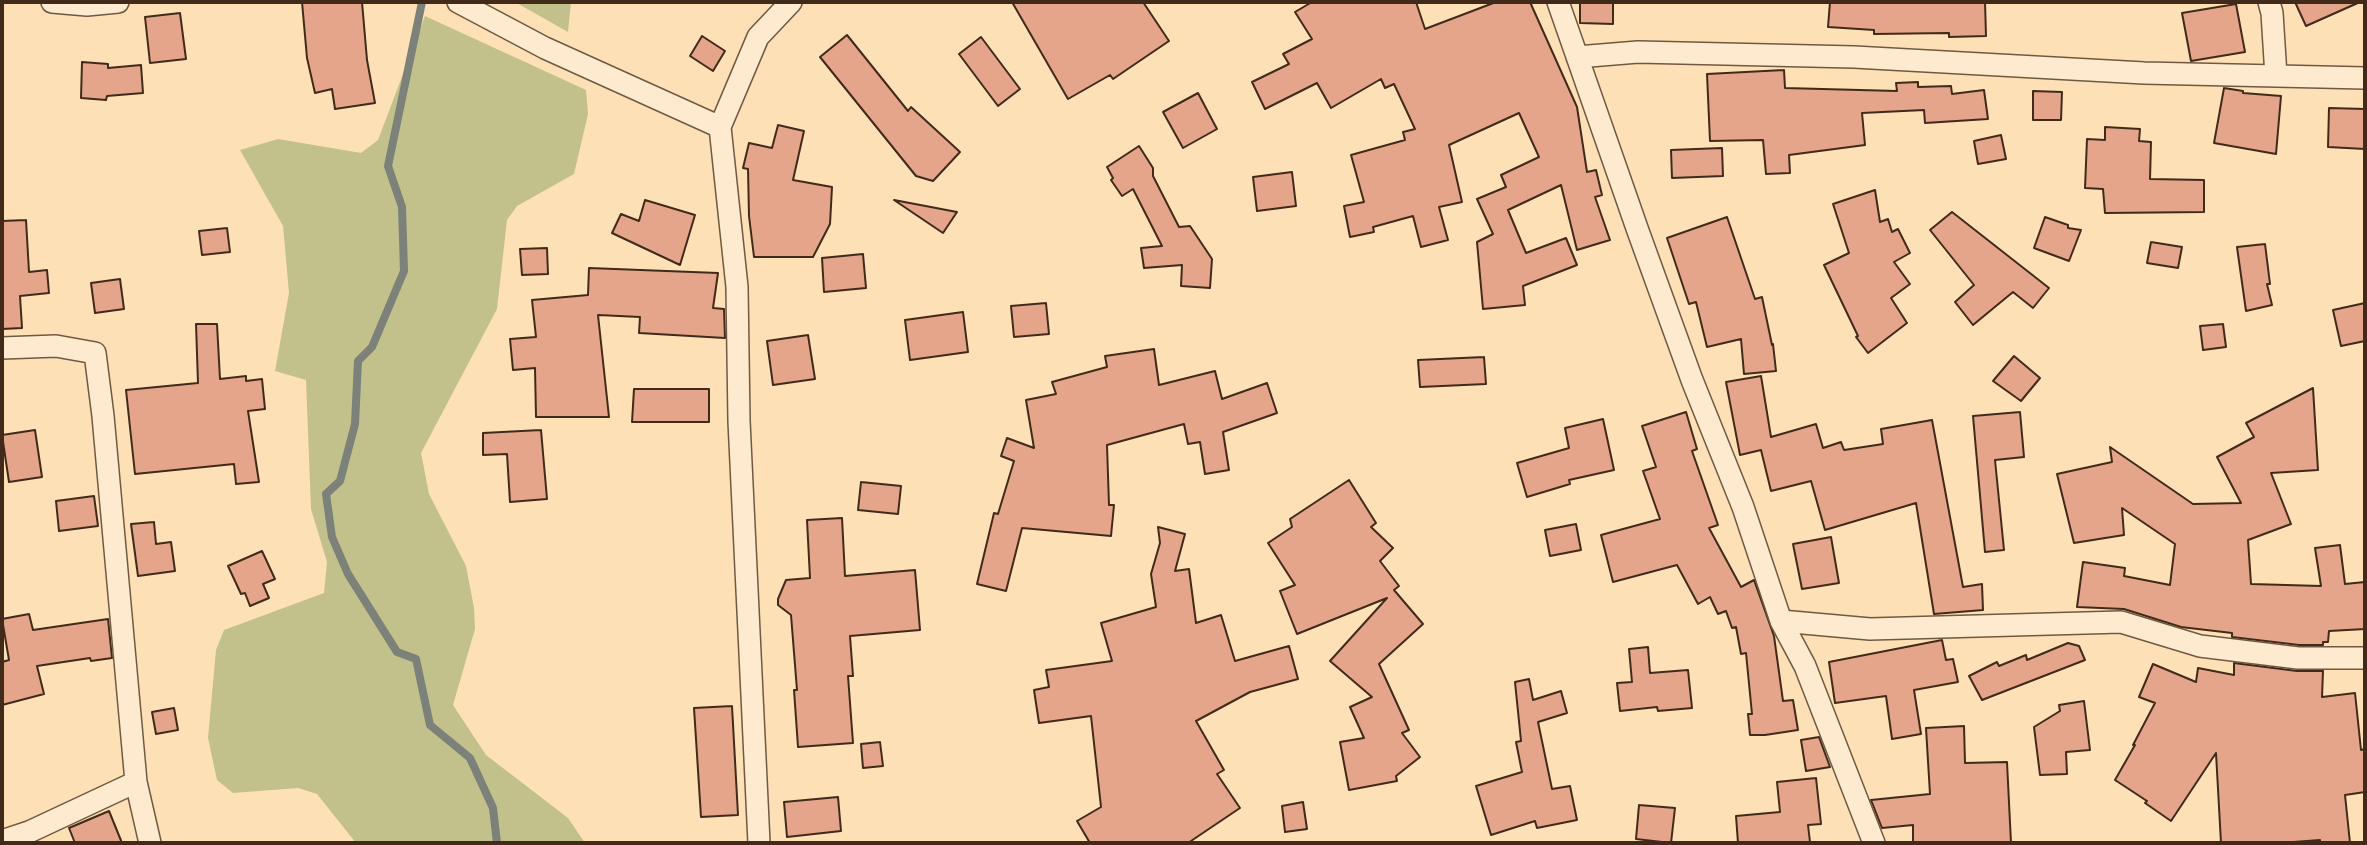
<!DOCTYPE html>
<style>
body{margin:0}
#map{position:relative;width:2367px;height:845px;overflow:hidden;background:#fde0b5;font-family:"IM FELL English",serif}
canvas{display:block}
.frame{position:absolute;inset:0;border:4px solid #422a1b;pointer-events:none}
</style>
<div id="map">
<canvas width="2367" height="845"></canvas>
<div class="frame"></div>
</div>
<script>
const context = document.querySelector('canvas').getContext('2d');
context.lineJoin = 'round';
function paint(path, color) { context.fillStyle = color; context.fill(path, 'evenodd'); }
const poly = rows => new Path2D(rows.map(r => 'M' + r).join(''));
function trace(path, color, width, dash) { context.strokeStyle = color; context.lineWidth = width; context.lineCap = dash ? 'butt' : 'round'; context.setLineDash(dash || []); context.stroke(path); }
paint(poly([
 [515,2,571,2,568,32],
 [425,16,586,90,588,114,574,174,517,206,507,220,497,309,421,453,429,494,466,566,474,608,475,629,453,705,486,755,568,818,585,843,356,843,317,794,298,788,233,793,217,780,208,738,216,650,224,630,324,593,327,562,311,509,306,380,275,371,289,293,283,226,240,150,278,139,361,153,378,140]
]), '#c2c18b');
trace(poly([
 [422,2,388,166,402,207,404,271,372,347,358,361,355,424,340,481,326,494,332,537,348,574,397,652,416,659,430,725,470,758,493,808,497,843]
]), '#7c8179', 8);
const building = poly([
 [302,2,362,2,367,60,375,103,335,109,332,89,315,93,307,58,302,2],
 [1012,2,1143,2,1169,41,1113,79,1110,75,1068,99,1012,2],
 [1312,2,1416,2,1425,29,1496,2,1530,2,1577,107,1587,172,1596,170,1602,195,1595,197,1610,240,1577,250,1561,185,1508,210,1526,253,1566,238,1577,265,1523,286,1525,305,1483,309,1477,242,1493,234,1477,199,1506,187,1501,175,1539,157,1519,113,1449,145,1462,202,1439,207,1448,240,1421,247,1413,216,1373,227,1374,232,1350,237,1344,206,1364,202,1351,155,1405,140,1403,132,1415,129,1394,84,1385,88,1381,79,1331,108,1317,83,1265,109,1252,82,1289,64,1283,54,1312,39,1295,12,1312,2],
 [1580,2,1613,2,1613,24,1580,23,1580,2],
 [1830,2,1985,2,1986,36,1949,37,1949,33,1874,34,1874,30,1828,27,1830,2],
 [2295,2,2360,2,2306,26,2295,2],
 [2236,4,2245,52,2191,61,2182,13,2236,4],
 [180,13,186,59,150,63,145,17,180,13],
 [847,35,908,111,911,107,960,152,933,181,916,176,820,57,847,35],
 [702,36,725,51,713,71,690,56,702,36],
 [981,37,1020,89,998,106,959,54,981,37],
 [82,62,108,64,108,68,141,65,143,93,107,96,106,100,81,98,82,62],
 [1784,70,1785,88,1897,91,1896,83,1918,82,1918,87,1951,86,1952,94,1984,90,1988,119,1925,123,1924,110,1862,113,1865,145,1789,155,1790,173,1766,174,1763,140,1710,141,1707,74,1784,70],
 [2224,88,2243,91,2243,93,2281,96,2276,154,2214,143,2224,88],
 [2033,91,2062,92,2061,120,2033,120,2033,91],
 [1198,93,1217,129,1183,148,1163,112,1198,93],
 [2329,108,2365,109,2365,149,2328,147,2329,108],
 [778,125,804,131,793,180,832,187,830,224,813,257,754,257,749,216,748,169,743,168,749,143,772,148,778,125],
 [2105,127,2140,129,2139,141,2151,142,2150,179,2204,180,2204,212,2105,213,2103,189,2085,188,2087,139,2105,140,2105,127],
 [2001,135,2006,159,1978,164,1974,141,2001,135],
 [1139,146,1153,168,1153,176,1179,227,1190,226,1212,259,1210,288,1181,286,1182,265,1144,268,1141,248,1162,246,1133,189,1122,196,1111,180,1113,178,1107,167,1139,146],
 [1722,148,1723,176,1672,178,1671,150,1722,148],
 [1292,172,1296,206,1257,211,1253,177,1292,172],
 [1875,190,1880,222,1888,219,1892,232,1898,229,1910,253,1894,262,1910,284,1891,298,1907,323,1868,353,1856,337,1858,336,1824,265,1849,253,1833,204,1875,190],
 [645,200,695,215,680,265,612,233,621,214,639,221,645,200],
 [894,200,957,212,943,233,894,200],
 [1952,212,2049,288,2033,308,2013,292,1973,325,1955,302,1974,285,1930,230,1952,212],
 [1727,217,1755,299,1762,297,1772,345,1773,344,1776,371,1744,374,1741,339,1707,347,1696,302,1689,304,1667,238,1727,217],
 [2045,217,2068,225,2068,228,2081,230,2069,261,2034,248,2045,217],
 [26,220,29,272,47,270,49,293,20,296,22,328,2,329,2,221,26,220],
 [227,228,230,252,202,255,199,231,227,228],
 [2151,242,2182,247,2178,268,2147,263,2151,242],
 [2265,244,2270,284,2267,284,2272,305,2246,311,2237,247,2265,244],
 [547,248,548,274,522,275,520,249,547,248],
 [863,254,866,288,824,292,822,258,863,254],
 [589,268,718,273,713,308,724,309,725,338,639,333,640,317,598,315,609,417,536,417,535,368,513,370,510,339,536,337,532,300,588,295,589,268],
 [120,279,124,309,95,313,91,283,120,279],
 [1046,303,1049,334,1014,337,1011,306,1046,303],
 [2365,303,2365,341,2341,346,2333,310,2365,303],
 [963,312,968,352,910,360,905,320,963,312],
 [196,324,217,324,220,379,246,376,246,381,262,379,265,409,248,411,259,482,236,484,234,464,135,474,126,390,198,383,196,324],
 [2223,324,2226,347,2203,350,2200,326,2223,324],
 [808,335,815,379,773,385,767,341,808,335],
 [1154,349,1159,385,1215,371,1222,399,1267,383,1277,413,1223,432,1229,470,1205,474,1200,442,1188,444,1184,424,1107,445,1109,505,1114,505,1111,536,1022,528,1006,591,977,584,994,513,998,514,1014,461,1001,456,1007,438,1034,448,1026,400,1056,394,1052,382,1107,367,1105,356,1154,349],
 [2014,356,2040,378,2021,401,1993,381,2014,356],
 [1484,357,1486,384,1420,387,1418,360,1484,357],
 [1761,376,1771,437,1816,424,1823,448,1841,442,1844,450,1883,444,1881,429,1932,420,1963,587,1982,584,1983,610,1934,614,1916,503,1825,530,1811,481,1771,491,1761,450,1740,455,1726,382,1761,376],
 [2313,388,2318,470,2271,473,2291,524,2248,540,2251,584,2321,586,2315,548,2340,545,2345,584,2365,582,2365,629,2329,631,2328,642,2323,642,2323,645,2299,645,2232,637,2232,633,2181,627,2124,609,2077,607,2083,562,2125,568,2124,576,2170,585,2175,544,2122,508,2124,535,2074,543,2057,474,2112,462,2110,447,2193,504,2241,503,2217,457,2254,437,2246,423,2313,388],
 [634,389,709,389,709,422,632,422,634,389],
 [1686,412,1697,449,1692,451,1718,525,1709,528,1741,587,1754,580,1774,636,1783,701,1793,700,1798,730,1765,735,1750,735,1748,714,1752,714,1746,653,1741,654,1736,627,1732,628,1726,611,1718,614,1710,597,1698,604,1677,565,1613,582,1601,535,1660,519,1643,471,1656,467,1642,426,1686,412],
 [2020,412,2024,457,1995,460,2004,550,1985,552,1973,416,2020,412],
 [1603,419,1614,470,1569,480,1570,484,1527,497,1517,463,1569,448,1565,428,1603,419],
 [35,430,42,477,9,482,2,435,35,430],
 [541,430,547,499,510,502,507,454,483,455,483,433,541,430],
 [1349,480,1376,523,1371,527,1393,548,1380,561,1399,586,1394,590,1423,624,1379,664,1409,730,1402,733,1420,757,1396,776,1397,781,1349,790,1340,742,1364,738,1350,707,1372,697,1330,661,1387,598,1297,634,1280,591,1295,585,1268,543,1292,527,1290,519,1349,480],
 [861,482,901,486,898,514,858,510,861,482],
 [94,496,98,526,59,531,56,501,94,496],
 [842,518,845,576,915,570,920,630,850,636,853,676,848,676,853,743,798,747,794,690,797,690,791,615,778,605,778,599,786,580,810,578,807,520,842,518],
 [154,522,156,544,171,542,175,571,138,576,131,524,154,522],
 [1576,524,1581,550,1550,556,1545,530,1576,524],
 [1158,527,1185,534,1175,571,1189,569,1196,623,1221,615,1235,661,1289,646,1298,679,1250,692,1196,721,1224,770,1217,774,1240,808,1188,843,1090,843,1077,821,1101,807,1091,716,1039,723,1034,690,1049,687,1046,670,1112,661,1101,623,1156,607,1151,574,1160,543,1158,527],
 [1831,537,1839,583,1802,589,1793,544,1831,537],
 [262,551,275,579,263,584,269,598,250,606,245,593,241,594,228,566,262,551],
 [29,614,33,630,108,619,112,658,91,661,90,658,37,666,44,694,2,705,2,662,9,660,2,619,29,614],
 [1942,640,1946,660,1953,659,1958,682,1914,690,1921,734,1892,739,1886,696,1835,703,1829,662,1942,640],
 [2068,643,2079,646,2085,660,1982,700,1969,676,1997,662,1999,666,2026,655,2027,660,2068,643],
 [1648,647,1650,673,1688,670,1692,708,1658,711,1657,707,1620,711,1617,683,1632,682,1629,649,1648,647],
 [2234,663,2297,671,2323,671,2322,697,2355,693,2361,750,2365,749,2365,792,2345,795,2350,843,2320,843,2320,840,2280,843,2221,843,2216,753,2171,821,2145,803,2147,801,2115,780,2135,745,2133,745,2155,703,2139,697,2153,664,2196,682,2198,668,2234,675,2234,663],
 [1529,679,1533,700,1561,691,1567,713,1538,722,1552,789,1570,786,1577,820,1537,828,1535,821,1491,835,1476,786,1522,772,1516,742,1521,741,1515,682,1529,679],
 [2084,701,2090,750,2066,752,2067,774,2040,775,2034,727,2060,711,2059,705,2084,701],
 [732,706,738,815,701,817,694,708,732,706],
 [174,708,178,730,156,734,152,712,174,708],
 [1964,726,1965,763,2007,762,2011,843,1913,842,1913,825,1882,828,1871,800,1930,794,1926,728,1964,726],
 [1819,737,1830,767,1806,771,1801,740,1819,737],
 [880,742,883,766,863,768,861,744,880,742],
 [1816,778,1821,824,1808,825,1810,842,1738,843,1736,816,1780,812,1777,782,1816,778],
 [838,797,841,831,787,837,784,802,838,797],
 [1303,802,1307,829,1285,832,1282,806,1303,802],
 [1639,805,1675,808,1671,843,1636,839,1639,805],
 [109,811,122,843,75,843,69,828,109,811]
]);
paint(building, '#e4a58b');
trace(building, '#422a1b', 2);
const street = poly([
 [52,2,87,5,118,2],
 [458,2,545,48,720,127,758,37,791,2],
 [1558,2,1638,231,1692,380,1743,507,1781,621,1805,666,1874,843],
 [2269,2,2272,13,2276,76],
 [1577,57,1638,52,1854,57,2144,73,2365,78],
 [720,127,737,287,739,421,759,843],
 [2,348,56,346,95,353,103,416,136,782,150,843],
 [1781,621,1870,629,2121,622,2200,646,2298,658,2365,658],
 [2,841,29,832,136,782]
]);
trace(street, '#715842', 24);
trace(street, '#feebcf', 21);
</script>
